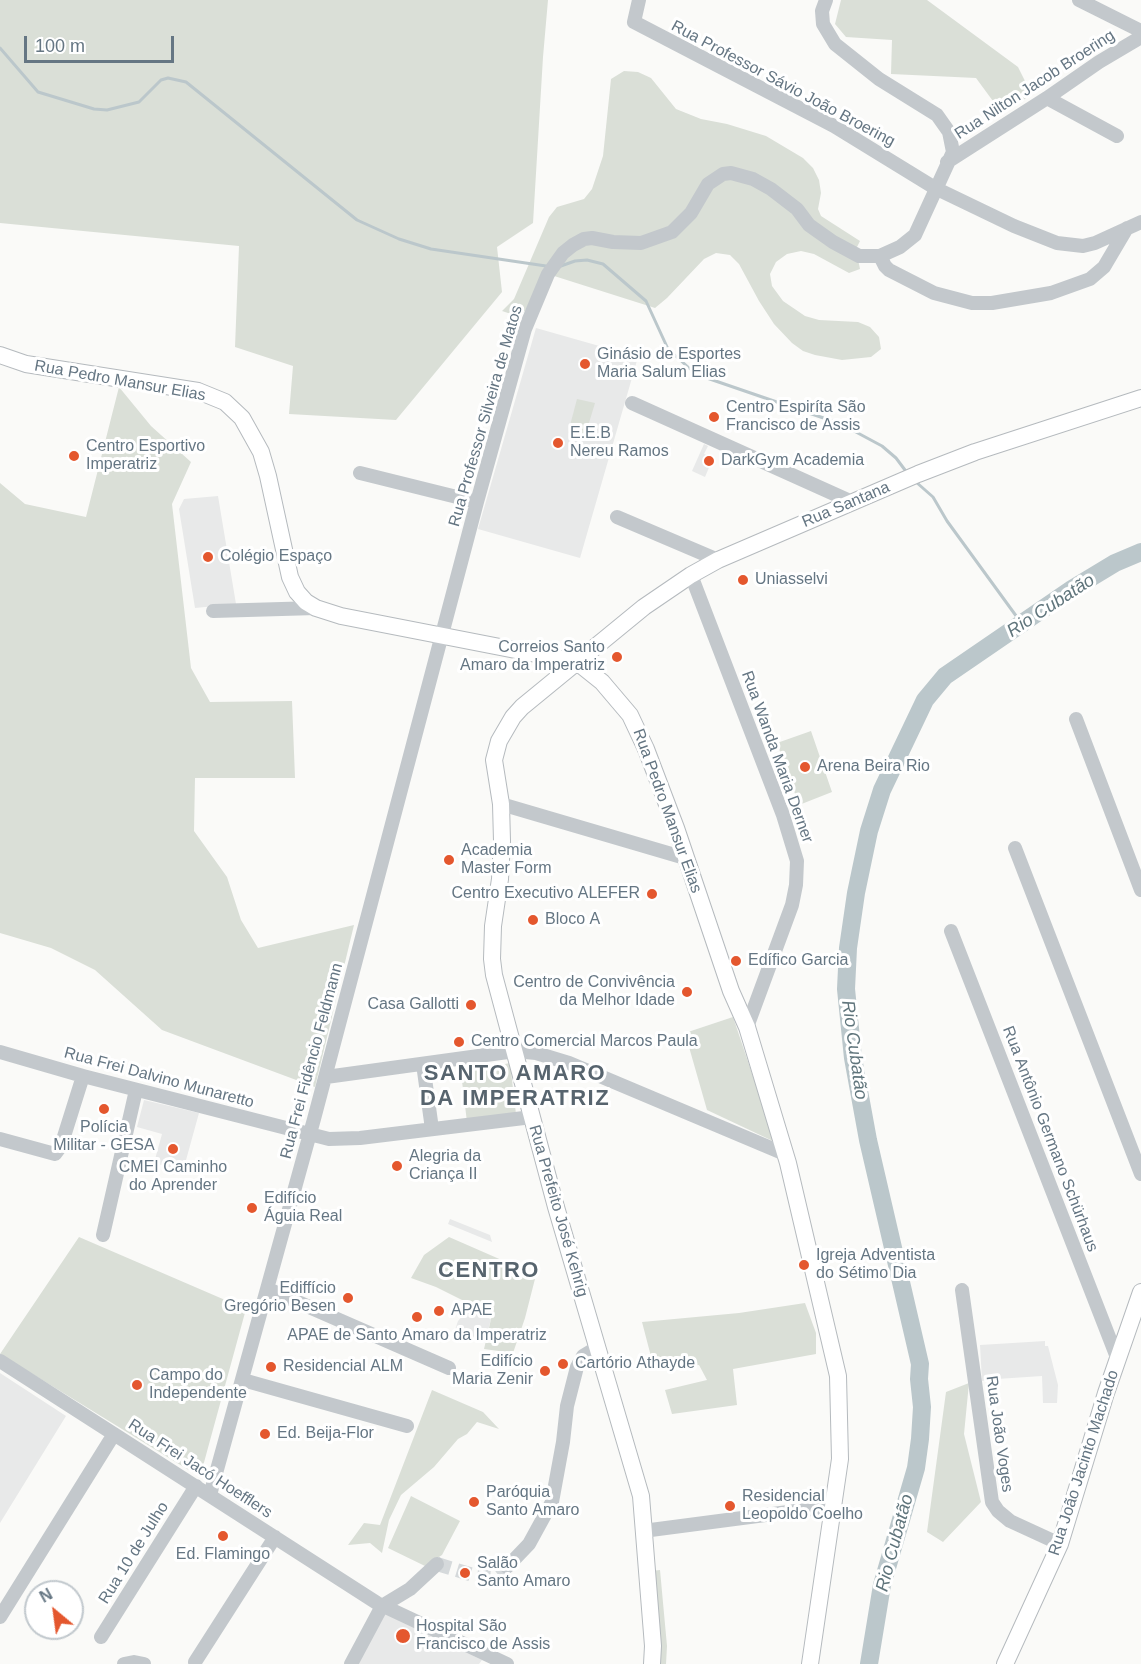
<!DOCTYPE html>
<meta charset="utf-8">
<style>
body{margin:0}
#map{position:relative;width:1141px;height:1664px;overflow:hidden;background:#fafaf8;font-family:Helvetica,sans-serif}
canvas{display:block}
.north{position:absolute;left:24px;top:1580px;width:60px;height:60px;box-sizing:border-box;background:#fff;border:2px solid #c1c8cd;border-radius:50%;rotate:331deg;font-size:16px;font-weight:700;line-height:24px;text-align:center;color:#657683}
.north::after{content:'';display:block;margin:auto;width:21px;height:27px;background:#e4572e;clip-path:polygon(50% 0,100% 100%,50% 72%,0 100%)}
.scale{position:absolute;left:24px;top:36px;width:150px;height:27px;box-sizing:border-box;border:3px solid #657683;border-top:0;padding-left:8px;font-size:18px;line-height:21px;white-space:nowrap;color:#657683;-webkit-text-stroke:4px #fff;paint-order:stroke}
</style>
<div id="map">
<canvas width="1141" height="1664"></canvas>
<div class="north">N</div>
<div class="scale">100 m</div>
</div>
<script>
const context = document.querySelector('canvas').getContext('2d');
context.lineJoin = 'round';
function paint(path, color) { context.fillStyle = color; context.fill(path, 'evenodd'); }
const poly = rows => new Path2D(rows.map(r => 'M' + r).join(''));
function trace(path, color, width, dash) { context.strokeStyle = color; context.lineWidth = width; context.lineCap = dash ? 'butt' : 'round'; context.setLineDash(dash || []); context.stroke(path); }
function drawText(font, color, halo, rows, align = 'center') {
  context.font = font + ' Helvetica,sans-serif'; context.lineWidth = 6; context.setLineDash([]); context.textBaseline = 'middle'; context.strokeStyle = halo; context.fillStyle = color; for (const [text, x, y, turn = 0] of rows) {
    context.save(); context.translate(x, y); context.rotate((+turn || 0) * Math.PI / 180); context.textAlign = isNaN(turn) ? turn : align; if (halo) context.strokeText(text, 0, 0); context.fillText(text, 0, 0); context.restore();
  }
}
paint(poly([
 [536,328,638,357,580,558,478,529],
 [704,444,708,446,704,454,713,458,705,477,692,471],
 [218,496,236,604,195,608,179,509,184,499],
 [144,1100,199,1113,183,1171,154,1163,162,1134,137,1127],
 [450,1219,490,1235,492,1242,448,1224],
 [467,1311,491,1319,485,1343,454,1333,458,1321],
 [1045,1341,1045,1346,1048,1346,1058,1385,1057,1403,1043,1403,1042,1376,997,1379,997,1383,988,1383,987,1380,982,1381,980,1345],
 [0,1373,66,1416,0,1523],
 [382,1613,389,1613,482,1660,479,1664,357,1664]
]), '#e8e9e9');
paint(poly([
 [0,0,548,0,543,57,533,223,497,247,502,292,396,420,289,414,293,366,235,347,239,246,0,223],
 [841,0,927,0,1018,67,1032,95,1001,112,976,78,891,74,892,40,846,37,835,24],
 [624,71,638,72,651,78,676,109,701,119,727,124,766,136,803,158,813,168,819,180,821,193,818,209,821,216,860,241,855,251,731,170,678,224,641,240,583,237,520,317,502,311,514,299,549,217,557,207,584,199,592,189,603,156,611,79],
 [723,177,752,182,858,259,860,269,849,273,814,254,801,251,787,254,776,262,770,274,772,286,783,301,805,316,819,320,858,322,870,327,879,337,881,349,871,357,842,360,815,355,803,351,792,343,774,324,759,301,739,264,730,255,716,253,704,259,667,298,655,308,551,275,558,263,585,242,662,240],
 [119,387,151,426,191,462,172,504,191,668,210,702,292,701,295,778,195,778,194,831,227,877,241,920,258,948,354,925,315,1087,162,1030,95,970,51,948,0,933,0,483,25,504,86,517],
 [577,399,595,403,585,436,568,433],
 [811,731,832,792,799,805,777,743],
 [733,1017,775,1142,707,1110,685,1033],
 [510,1063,516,1114,467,1122,461,1073],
 [79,1237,246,1309,200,1477,0,1354],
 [449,1237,536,1275,525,1318,513,1353,484,1349,492,1315,436,1287,411,1278,424,1255],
 [805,1303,816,1333,816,1354,733,1369,737,1405,672,1414,665,1390,707,1380,699,1365,654,1368,642,1322,739,1313],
 [969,1383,964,1434,981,1502,943,1542,927,1532,946,1392],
 [432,1390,483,1412,499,1429,477,1422,467,1434,458,1439,434,1467,401,1495,389,1520,382,1553,370,1543,348,1545,364,1523,380,1525],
 [411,1496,460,1521,442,1555,425,1566,388,1548],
 [660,1570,667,1646,666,1664,655,1664,650,1571]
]), '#dadfd7');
trace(poly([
 [0,48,38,92,94,109,107,110,139,102,161,80,168,78,186,82,357,220,399,239,431,249,546,266],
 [558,267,575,261,587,260,603,264,646,301,668,349,689,368,701,376,841,424,882,446,896,458,905,470],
 [916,482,933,497,947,521,1022,624]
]), '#bbc7cb', 3);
trace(poly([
 [869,1664,882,1585,916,1468,920,1439,922,1407,919,1379,920,1364,868,1140,853,1058,846,989,848,948,856,893,869,831,882,790,925,700,945,676,1072,589,1115,563,1141,552]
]), '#bbc7cb', 18);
trace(poly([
 [437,1564,473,1575,490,1577,495,1576,507,1567]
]), '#d5d9db', 14, [14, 7]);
const major = poly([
 [0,355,26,364,198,391,225,402,242,418,261,452,268,476,290,577,297,592,306,602,316,608,341,616,577,662,602,682,630,715,646,749,676,828,731,991,747,1027,788,1163,838,1376,840,1459,810,1664],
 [652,1664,653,1646,641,1496,556,1207,494,975,492,959,493,926,500,879,502,841,501,804,494,760,499,741,513,717,522,707,644,607,691,575,718,560,918,474,975,452,1141,398],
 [1005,1664,1060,1544,1106,1393,1141,1292]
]);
trace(major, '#b5babe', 18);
trace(poly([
 [639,0,634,22,834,126,935,188,1014,226,1057,243,1083,246,1095,243,1141,222],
 [1079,0,1141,31],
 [1047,98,1117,136],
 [947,162,1047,98,1099,62,1141,37],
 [880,256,885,266,889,270,934,293,972,303,992,303,1051,293,1090,279,1104,267,1127,228],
 [632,403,852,502],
 [360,473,477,502],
 [617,517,718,560],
 [691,575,783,815,797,861,796,885,792,905,747,1027],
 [213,611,316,608],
 [1076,719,1141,890],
 [501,804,685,858],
 [1015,848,1141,1174],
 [951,931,1118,1360],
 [0,1052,83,1076,329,1139,360,1138,532,1117],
 [423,1064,432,1129],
 [326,1077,515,1051,536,1053,569,1063,785,1154],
 [0,1139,55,1154,61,1146,83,1076],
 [103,1235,136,1090],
 [268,1289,449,1368],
 [962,1290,992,1502,998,1511,1010,1521,1060,1544],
 [0,1361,377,1603,507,1664],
 [243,1380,407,1426],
 [210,1495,314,1119,477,502,525,329,548,274,563,253,573,245,584,239,592,238,613,242,641,243,672,232,691,213,708,184,723,174,731,173,753,179,771,189,797,209,809,225,833,242,859,256,880,256,900,247,915,235,953,152,949,132,937,115,879,79,835,44,823,24,822,11,826,0],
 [643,1531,834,1506],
 [507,1567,529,1544,552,1502,563,1442,567,1406,577,1367,583,1356,598,1347],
 [382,1606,410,1589,437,1564],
 [0,1617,114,1434],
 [101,1637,196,1486],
 [195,1662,275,1537],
 [124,1664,134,1662,144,1664],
 [351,1664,382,1606]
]), '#c3c8cc', 14);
trace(major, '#fff', 16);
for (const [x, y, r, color] of [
 [585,364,6,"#e4572e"],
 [714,417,6,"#e4572e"],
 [558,443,6,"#e4572e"],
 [74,456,6,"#e4572e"],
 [709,461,6,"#e4572e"],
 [208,557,6,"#e4572e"],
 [743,580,6,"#e4572e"],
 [617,657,6,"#e4572e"],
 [805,767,6,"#e4572e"],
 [449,860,6,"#e4572e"],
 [652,894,6,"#e4572e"],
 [533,920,6,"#e4572e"],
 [736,961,6,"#e4572e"],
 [687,992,6,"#e4572e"],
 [471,1005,6,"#e4572e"],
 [459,1042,6,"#e4572e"],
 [104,1109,6,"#e4572e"],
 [173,1149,6,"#e4572e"],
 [397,1166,6,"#e4572e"],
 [252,1208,6,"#e4572e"],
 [804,1265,6,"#e4572e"],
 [348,1298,6,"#e4572e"],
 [439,1311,6,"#e4572e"],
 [417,1317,6,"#e4572e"],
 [563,1364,6,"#e4572e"],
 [271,1367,6,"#e4572e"],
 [545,1371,6,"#e4572e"],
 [137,1385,6,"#e4572e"],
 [265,1434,6,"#e4572e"],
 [474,1502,6,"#e4572e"],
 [730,1506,6,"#e4572e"],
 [223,1536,6,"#e4572e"],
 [465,1573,6,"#e4572e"],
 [403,1636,8,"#e4572e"]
]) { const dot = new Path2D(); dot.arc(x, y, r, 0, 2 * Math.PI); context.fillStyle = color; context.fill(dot); trace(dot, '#fff', 2); }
drawText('16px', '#657683', '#fff', [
 ["Rua Professor Sávio João Broering",783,84,28],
 ["Rua Nilton Jacob Broering",1035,85,-33],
 ["Rua Pedro Mansur Elias",120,381,10],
 ["Rua Professor Silveira de Matos",486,416,-74],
 ["Rua Santana",846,505,-23],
 ["Rua Wanda Maria Derner",777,757,70],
 ["Rua Pedro Mansur Elias",667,811,70],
 ["Rua Frei Fidêncio Feldmann",312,1061,-75],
 ["Rua Frei Dalvino Munaretto",159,1078,15],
 ["Rua Antônio Germano Schürhaus",1050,1139,69],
 ["Rua Prefeito José Kehrig",558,1211,74],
 ["Rua João Voges",999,1434,82],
 ["Rua João Jacinto Machado",1084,1463,-72],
 ["Rua Frei Jacó Hoefflers",200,1469,33],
 ["Rua 10 de Julho",134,1553,-58]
]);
drawText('16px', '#657683', '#fff', [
 ["Ginásio de Esportes",597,355],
 ["Maria Salum Elias",597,373],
 ["Centro Espiríta São",726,408],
 ["Francisco de Assis",726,426],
 ["E.E.B",570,434],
 ["Nereu Ramos",570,452],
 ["Centro Esportivo",86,447],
 ["Imperatriz",86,465],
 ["DarkGym Academia",721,461],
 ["Colégio Espaço",220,557],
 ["Uniasselvi",755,580],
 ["Correios Santo",605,648,"right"],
 ["Amaro da Imperatriz",605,666,"right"],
 ["Arena Beira Rio",817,767],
 ["Academia",461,851],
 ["Master Form",461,869],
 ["Centro Executivo ALEFER",640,894,"right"],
 ["Bloco A",545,920],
 ["Edífico Garcia",748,961],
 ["Centro de Convivência",675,983,"right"],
 ["da Melhor Idade",675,1001,"right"],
 ["Casa Gallotti",459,1005,"right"],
 ["Centro Comercial Marcos Paula",471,1042],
 ["Polícia",104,1128,"center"],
 ["Militar - GESA",104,1146,"center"],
 ["Alegria da",409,1157],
 ["Criança II",409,1175],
 ["CMEI Caminho",173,1168,"center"],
 ["do Aprender",173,1186,"center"],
 ["Edifício",264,1199],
 ["Águia Real",264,1217],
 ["Igreja Adventista",816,1256],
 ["do Sétimo Dia",816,1274],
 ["Ediffício",336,1289,"right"],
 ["Gregório Besen",336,1307,"right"],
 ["APAE",451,1311],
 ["APAE de Santo Amaro da Imperatriz",417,1336,"center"],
 ["Edifício",533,1362,"right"],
 ["Maria Zenir",533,1380,"right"],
 ["Cartório Athayde",575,1364],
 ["Residencial ALM",283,1367],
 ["Campo do",149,1376],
 ["Independente",149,1394],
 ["Ed. Beija-Flor",277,1434],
 ["Paróquia",486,1493],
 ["Santo Amaro",486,1511],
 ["Residencial",742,1497],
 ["Leopoldo Coelho",742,1515],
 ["Ed. Flamingo",223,1555,"center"],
 ["Salão",477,1564],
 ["Santo Amaro",477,1582],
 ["Hospital São",416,1627],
 ["Francisco de Assis",416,1645]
], 'left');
drawText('italic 18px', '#60757c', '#fff', [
 ["Rio Cubatão",1051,606,-33],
 ["Rio Cubatão",854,1050,82],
 ["Rio Cubatão",895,1543,-75]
]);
context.letterSpacing = '1.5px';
drawText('bold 22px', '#57646e', '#fff', [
 ["SANTO AMARO",515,1074],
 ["DA IMPERATRIZ",515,1099],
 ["CENTRO",489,1271]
]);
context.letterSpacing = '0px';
</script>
